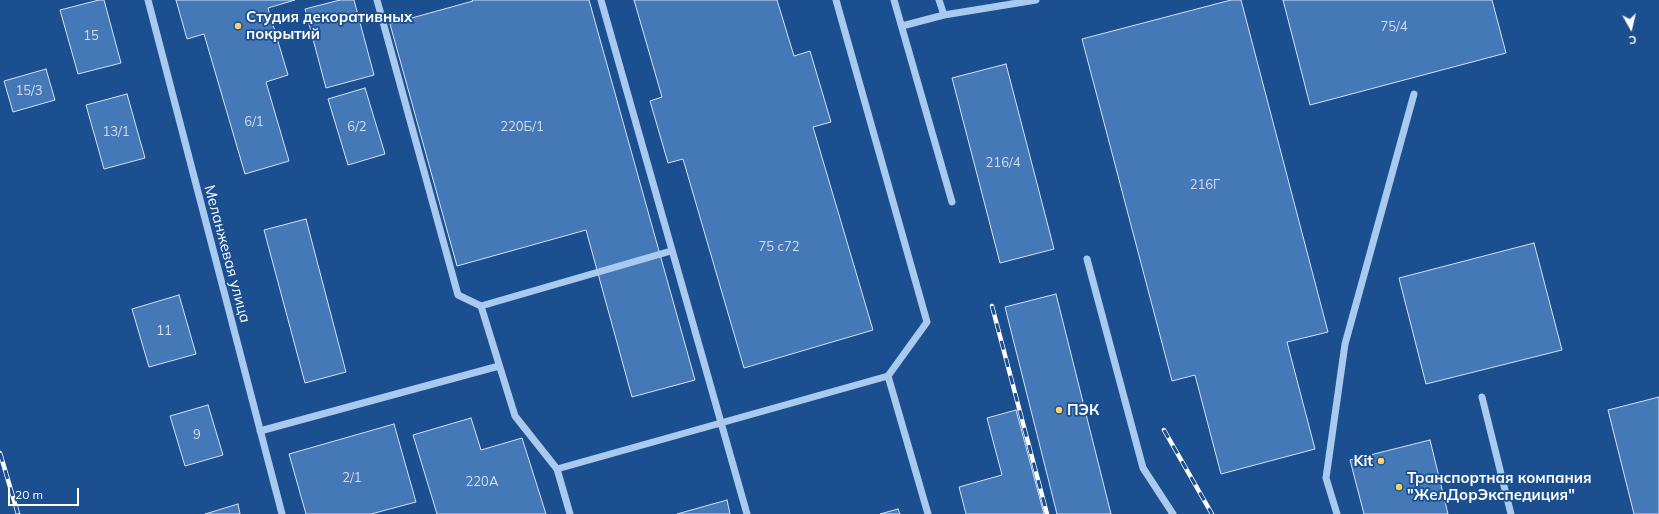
<!DOCTYPE html>
<meta charset="utf-8">
<style>
body{margin:0}
#map{position:relative;width:1659px;height:514px;overflow:hidden;background:#1b4f8f;font-family:Mulish,sans-serif}
canvas{display:block}
.north{position:absolute;left:1611px;top:8px;width:40px;height:40px;-webkit-text-stroke:3px #1b4f8f;paint-order:stroke;rotate:172deg;font-size:11px;font-weight:700;line-height:16px;text-align:center;color:#fff}
.north::after{content:'';display:block;margin:auto;width:14px;height:18px;background:#fff;clip-path:polygon(50% 0,100% 100%,50% 72%,0 100%)}
.scale{position:absolute;left:8px;top:488px;width:71px;height:18px;box-sizing:border-box;border:2px solid #fff;border-top:0;padding-left:5px;font-size:12px;line-height:14px;white-space:nowrap;color:#fff;-webkit-text-stroke:3px #1b4f8f;paint-order:stroke}
</style>
<div id="map">
<canvas width="1659" height="514"></canvas>
<div class="north">С</div>
<div class="scale">20 m</div>
</div>
<script>
const context = document.querySelector('canvas').getContext('2d');
context.lineJoin = 'round';
function paint(path, color) { context.fillStyle = color; context.fill(path, 'evenodd'); }
const poly = rows => new Path2D(rows.map(r => 'M' + r).join(''));
function trace(path, color, width, dash) { context.strokeStyle = color; context.lineWidth = width; context.lineCap = dash ? 'butt' : 'round'; context.setLineDash(dash || []); context.stroke(path); }
function drawText(font, color, halo, rows, align = 'center') {
  context.font = font + ' Mulish,sans-serif'; context.lineWidth = 3.5; context.setLineDash([]); context.textBaseline = 'middle'; context.strokeStyle = halo; context.fillStyle = color; for (const [text, x, y, turn = 0] of rows) {
    context.save(); context.translate(x, y); context.rotate((+turn || 0) * Math.PI / 180); context.textAlign = isNaN(turn) ? turn : align; if (halo) context.strokeText(text, 0, 0); context.fillText(text, 0, 0); context.restore();
  }
}
const building = poly([
 [99,0,104,0,121,63,78,74,60,10,99,0],
 [176,0,295,0,268,8,288,75,266,82,289,161,245,174,204,34,187,39,176,0],
 [340,0,354,0,374,75,326,88,305,9,340,0],
 [472,0,589,0,695,380,632,397,586,230,457,266,390,24,473,1,472,0],
 [634,0,777,0,794,56,810,51,831,122,813,127,873,330,744,368,683,159,668,163,650,101,662,97,634,0],
 [1231,0,1241,0,1328,332,1287,342,1315,449,1221,474,1195,375,1172,381,1082,39,1231,0],
 [1283,0,1492,0,1506,53,1310,105,1283,0],
 [1006,64,1054,249,1000,263,952,78,1006,64],
 [46,69,55,100,13,112,4,81,46,69],
 [365,88,385,154,348,165,328,99,365,88],
 [127,94,145,158,104,169,86,105,127,94],
 [306,219,346,372,305,383,264,230,306,219],
 [1534,243,1562,350,1426,384,1399,278,1534,243],
 [1056,294,1111,514,1057,514,1005,307,1056,294],
 [179,295,196,354,149,367,132,309,179,295],
 [1659,397,1659,514,1634,514,1608,410,1659,397],
 [208,405,223,455,185,466,170,416,208,405],
 [1016,410,1044,514,966,514,959,487,1002,475,987,418,1016,410],
 [471,418,481,450,522,438,546,514,437,514,413,435,471,418],
 [394,424,416,502,371,514,306,514,289,454,394,424],
 [1430,440,1448,514,1364,514,1350,460,1430,440],
 [727,500,730,514,677,514,727,500],
 [238,504,240,514,205,514,238,504],
 [898,509,900,514,880,514,898,509]
]);
paint(building, '#4478b7');
trace(building, '#cfe3fa', 1);
trace(poly([
 [148,0,282,514],
 [377,0,458,295,481,306],
 [601,0,747,514],
 [836,0,927,322,888,376,928,514],
 [894,0,952,202],
 [939,0,944,15,1036,0],
 [902,26,944,15],
 [1087,259,1143,468,1173,514],
 [1482,397,1511,514],
 [260,431,499,366],
 [557,469,515,416,481,306,671,251],
 [570,514,557,469,888,376],
 [1337,514,1326,478,1345,344,1414,94]
]), '#a9c9ee', 7);
const rail = poly([
 [992,306,1047,514],
 [1164,430,1212,514],
 [0,453,18,514]
]);
trace(rail, '#fff', 4.5);
trace(rail, '#1b4f8f', 3, [9]);
for (const [x, y, r, color] of [
 [238,26,4,"#ffd166"],
 [1059,410,4,"#ffd166"],
 [1381,461,4,"#ffd166"],
 [1399,487,4,"#ffd166"]
]) { const dot = new Path2D(); dot.arc(x, y, r, 0, 2 * Math.PI); context.fillStyle = color; context.fill(dot); trace(dot, '#1b4f8f', 1.5); }
drawText('13px', '#d0dded', null, [
 ["75/4",1394,27],
 ["15",91,36],
 ["15/3",29,91],
 ["6/1",254,122],
 ["6/2",357,127],
 ["220Б/1",522,127],
 ["13/1",116,132],
 ["216/4",1003,163],
 ["216Г",1205,185],
 ["75 с72",779,247],
 ["11",164,331],
 ["9",197,435],
 ["2/1",352,478],
 ["220А",482,482]
]);
drawText('bold 15px', '#fff', '#1b4f8f', [
 ["Студия декоративных",246,17],
 ["покрытий",246,34],
 ["ПЭК",1067,410],
 ["Kit",1373,461,"right"],
 ["Транспортная компания",1407,478],
 ["\"ЖелДорЭкспедиция\"",1407,495]
], 'left');
drawText('15px', '#fff', '#1b4f8f', [
 ["Меланжевая улица",227,254,75]
]);
</script>
